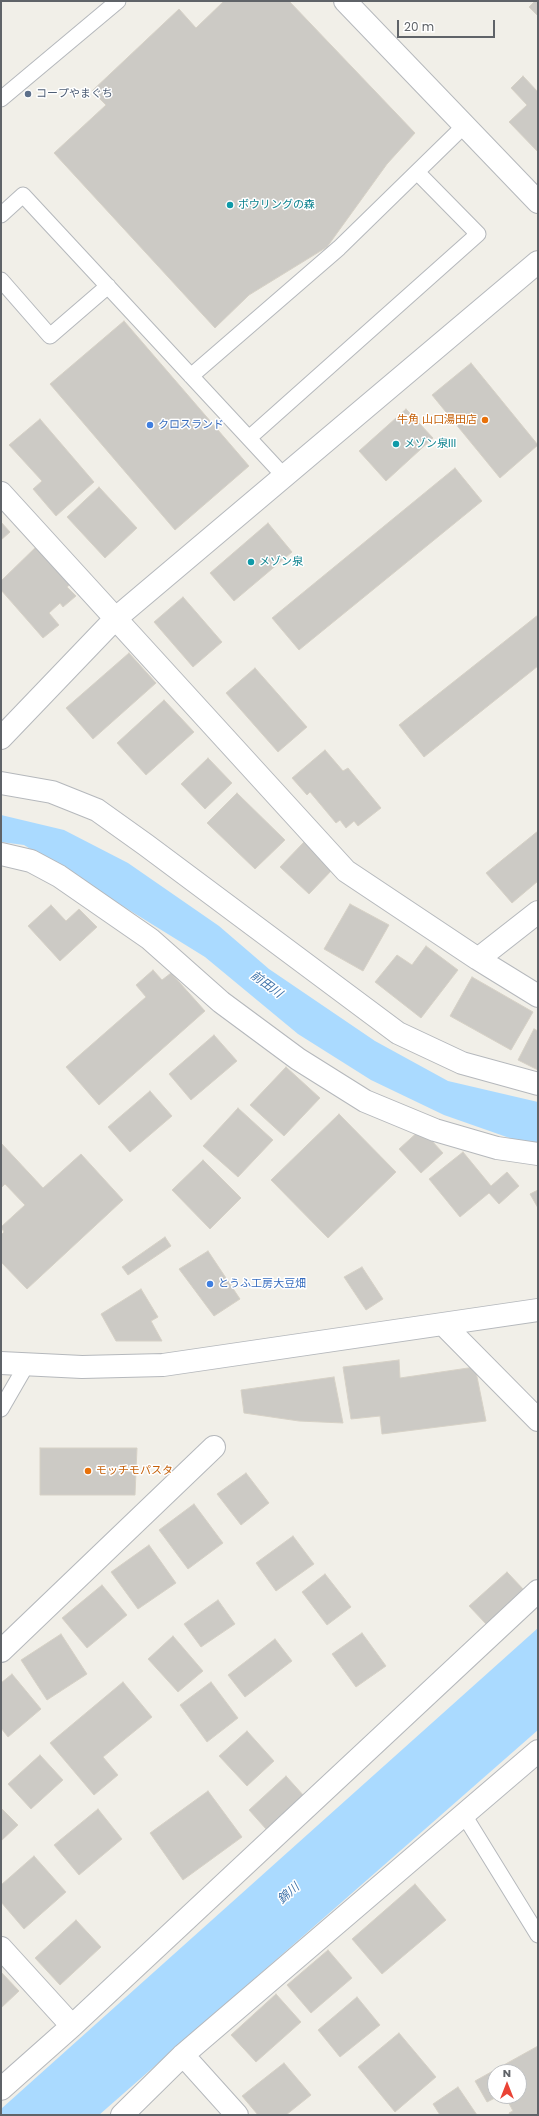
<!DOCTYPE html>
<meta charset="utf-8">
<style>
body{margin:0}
#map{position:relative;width:539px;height:2116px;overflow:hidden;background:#f1efe8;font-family:Poppins,sans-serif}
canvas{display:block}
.frame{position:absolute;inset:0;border:2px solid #5f6368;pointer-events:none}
.north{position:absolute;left:487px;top:2064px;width:40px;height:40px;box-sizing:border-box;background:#fff;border:1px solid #bfc1c3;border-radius:50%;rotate:0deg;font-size:11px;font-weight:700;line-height:16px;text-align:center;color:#5f6368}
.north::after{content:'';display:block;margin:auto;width:14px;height:18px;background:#ea4335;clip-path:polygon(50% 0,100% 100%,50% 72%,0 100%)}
.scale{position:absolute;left:397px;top:20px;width:98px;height:18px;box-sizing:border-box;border:2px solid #5f6368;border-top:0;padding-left:5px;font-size:12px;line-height:14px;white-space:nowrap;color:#5f6368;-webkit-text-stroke:3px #fff;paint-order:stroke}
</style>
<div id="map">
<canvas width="539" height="2116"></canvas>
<div class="frame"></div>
<div class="north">N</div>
<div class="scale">20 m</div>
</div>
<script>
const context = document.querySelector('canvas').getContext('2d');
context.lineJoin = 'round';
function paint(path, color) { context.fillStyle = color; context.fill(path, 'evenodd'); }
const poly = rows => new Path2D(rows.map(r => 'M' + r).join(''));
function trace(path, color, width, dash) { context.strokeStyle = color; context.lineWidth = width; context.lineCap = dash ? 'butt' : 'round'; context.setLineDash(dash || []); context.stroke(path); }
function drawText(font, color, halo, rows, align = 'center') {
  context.font = font + ' Poppins,"Noto Sans JP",sans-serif'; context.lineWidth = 3; context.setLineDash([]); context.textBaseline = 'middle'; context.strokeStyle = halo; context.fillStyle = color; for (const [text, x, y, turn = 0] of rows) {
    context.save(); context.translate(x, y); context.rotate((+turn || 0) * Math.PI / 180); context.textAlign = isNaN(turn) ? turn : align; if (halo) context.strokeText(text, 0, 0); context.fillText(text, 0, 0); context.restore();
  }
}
paint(poly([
 [1,815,64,830,128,863,219,926,269,969,375,1041,448,1081,538,1102,538,1143,521,1142,444,1115,371,1080,298,1034,205,957,24,845,1,842],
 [538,1628,538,1730,99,2115,1,2115,1,2109]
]), '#aadaff');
const building = poly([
 [224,1,289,1,415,133,387,164,327,247,249,295,215,328,54,153,106,105,92,91,179,9,196,28,224,1],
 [535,1,538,1,538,16,529,7,535,1],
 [523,76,538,92,538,152,509,122,527,105,511,88,523,76],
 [124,321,249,466,175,530,50,384,124,321],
 [471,363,538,445,500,478,432,395,471,363],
 [406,409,433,438,386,481,359,451,406,409],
 [40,419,94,482,56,516,33,489,42,481,9,445,40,419],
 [455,468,482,501,299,650,272,618,455,468],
 [99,487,137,528,105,558,67,517,99,487],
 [1,522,10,532,1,540,1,522],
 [268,523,292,552,234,601,210,573,268,523],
 [40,543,74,581,67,587,76,596,63,607,60,603,49,613,59,625,43,638,1,590,1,581,40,543],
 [183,597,222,642,193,667,154,622,183,597],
 [538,615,538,666,424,757,399,725,538,615],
 [129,653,156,683,93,739,66,708,129,653],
 [255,668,307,727,278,752,226,693,255,668],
 [164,700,194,732,146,775,117,743,164,700],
 [325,750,343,771,348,768,381,808,358,826,354,821,346,828,340,820,336,823,310,792,307,795,292,778,325,750],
 [208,758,232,783,205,809,181,784,208,758],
 [237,793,285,840,255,869,207,823,237,793],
 [538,831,538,881,512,903,486,873,538,831],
 [304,842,333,869,309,894,280,867,304,842],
 [350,904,389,925,363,971,324,949,350,904],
 [51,905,66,921,79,909,97,927,60,961,28,926,51,905],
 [426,946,458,970,421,1018,375,982,397,955,412,965,426,946],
 [153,970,162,980,171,973,205,1011,99,1105,66,1067,146,997,136,985,153,970],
 [472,977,533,1012,511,1050,450,1016,472,977],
 [534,1029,538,1031,538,1070,518,1060,534,1029],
 [214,1035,237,1061,191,1100,169,1074,214,1035],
 [286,1067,320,1098,284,1136,250,1105,286,1067],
 [150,1091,172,1116,130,1152,108,1127,150,1091],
 [238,1108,273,1140,238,1177,203,1146,238,1108],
 [339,1114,396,1172,328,1238,271,1180,339,1114],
 [421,1129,443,1153,421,1173,399,1149,421,1129],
 [1,1143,43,1188,81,1154,123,1200,27,1289,1,1262,1,1235,4,1232,1,1227,25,1205,5,1184,1,1188,1,1143],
 [463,1152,491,1186,507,1172,519,1186,499,1204,489,1193,460,1217,429,1179,463,1152],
 [203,1160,241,1198,210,1229,172,1190,203,1160],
 [538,1190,538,1208,530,1194,538,1190],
 [165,1237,171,1246,128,1275,122,1267,165,1237],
 [208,1251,240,1299,214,1316,179,1269,208,1251],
 [362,1267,383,1299,366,1310,344,1277,362,1267],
 [141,1289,158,1317,151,1321,162,1341,116,1341,101,1314,141,1289],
 [399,1360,400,1378,475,1367,486,1421,382,1434,380,1416,351,1419,343,1367,399,1360],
 [334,1377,343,1423,299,1421,244,1413,241,1390,334,1377],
 [40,1448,137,1448,135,1495,40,1495,40,1448],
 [246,1473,269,1503,241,1525,217,1494,246,1473],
 [194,1504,223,1543,188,1569,159,1530,194,1504],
 [293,1536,314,1564,276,1591,256,1563,293,1536],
 [149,1545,176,1583,138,1609,111,1572,149,1545],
 [507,1572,524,1590,486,1624,469,1606,507,1572],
 [325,1574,351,1607,327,1625,302,1592,325,1574],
 [102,1585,127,1615,87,1648,62,1618,102,1585],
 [218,1600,235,1624,201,1647,184,1624,218,1600],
 [362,1633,386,1666,356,1687,332,1654,362,1633],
 [61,1634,87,1674,47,1700,21,1660,61,1634],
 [173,1636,203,1671,178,1692,148,1659,173,1636],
 [275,1639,292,1661,245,1697,228,1675,275,1639],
 [12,1674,41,1709,8,1737,1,1728,1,1683,12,1674],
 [123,1682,152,1717,103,1757,118,1775,94,1795,50,1743,123,1682],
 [211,1682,238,1718,207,1742,180,1705,211,1682],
 [247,1731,274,1761,247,1786,219,1756,247,1731],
 [40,1755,63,1780,31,1809,8,1784,40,1755],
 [286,1776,304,1796,266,1829,249,1810,286,1776],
 [208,1791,242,1837,183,1880,150,1833,208,1791],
 [1,1808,18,1825,1,1841,1,1808],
 [98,1809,122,1839,79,1875,54,1845,98,1809],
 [34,1856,66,1892,24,1929,1,1902,1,1885,34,1856],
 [415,1884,446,1920,382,1974,352,1939,415,1884],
 [76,1920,101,1947,60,1985,35,1958,76,1920],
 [328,1950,352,1978,311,2013,287,1985,328,1950],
 [1,1972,19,1991,1,2008,1,1972],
 [276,1994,301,2022,256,2062,231,2035,276,1994],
 [357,1997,380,2025,340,2057,318,2030,357,1997],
 [399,2033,436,2077,395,2112,358,2067,399,2033],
 [538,2046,538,2115,510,2115,509,2113,513,2111,505,2096,519,2096,519,2072,495,2072,495,2096,499,2096,487,2102,475,2081,538,2046],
 [284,2063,311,2095,286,2115,258,2115,242,2096,284,2063],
 [458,2087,477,2115,440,2115,433,2104,458,2087]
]);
paint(building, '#cccac5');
trace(building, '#d6d1c6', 1);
const service = poly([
 [1,99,118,1],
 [1,215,23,195,284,476],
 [1,280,50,336,108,286],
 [191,376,339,248,465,125],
 [249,438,478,234,417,172],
 [1,1409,27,1364],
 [464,1815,538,1935]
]);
const minor = poly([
 [1,493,346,871,478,959,538,996],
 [1,738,115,619,538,262],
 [1,783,52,792,97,810,146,845,398,1033,462,1063,538,1084],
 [1,854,31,861,59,876,150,939,221,1002,298,1059,365,1101,435,1130,497,1148,538,1154],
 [478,959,538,912],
 [444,1325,538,1420],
 [1,1363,82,1367,163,1365,538,1310],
 [1,1651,214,1447],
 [1,1948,72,2026],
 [183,2055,237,2115],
 [1,2089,72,2026,538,1591],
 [122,2115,183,2055,538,1751]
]);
const tertiary = poly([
 [345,1,538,202]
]);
trace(service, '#b5b8bc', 17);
trace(minor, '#b5b8bc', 24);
trace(tertiary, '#b5b8bc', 24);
trace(service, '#fff', 15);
trace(minor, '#fff', 22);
trace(tertiary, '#fff', 22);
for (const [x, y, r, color] of [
 [28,94,4,"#5c6f8a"],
 [230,205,4,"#0f9aa8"],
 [485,420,4,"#e8710a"],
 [150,425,4,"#3f7fe0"],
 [396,444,4,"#0f9aa8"],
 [251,562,4,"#0f9aa8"],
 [210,1284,4,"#3f7fe0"],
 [88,1471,4,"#e8710a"]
]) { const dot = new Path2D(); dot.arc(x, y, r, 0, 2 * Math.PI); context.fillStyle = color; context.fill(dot); trace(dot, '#fff', 1.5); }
drawText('11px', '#4e5e75', '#fff', [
 ["コープやまぐち",36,94]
], 'left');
drawText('11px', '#0d838f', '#fff', [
 ["ボウリングの森",238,205],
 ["メゾン泉III",404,444],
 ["メゾン泉",259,562]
], 'left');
drawText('11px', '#c56008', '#fff', [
 ["牛角 山口湯田店",477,420],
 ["モッチモパスタ",96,1471,"left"]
], 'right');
drawText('11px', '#366cbe', '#fff', [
 ["クロスランド",158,425],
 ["とうふ工房大豆畑",218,1284]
], 'left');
drawText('italic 12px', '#4174aa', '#fff', [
 ["前田川",266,985,36],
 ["錦川",289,1894,-42]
]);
</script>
